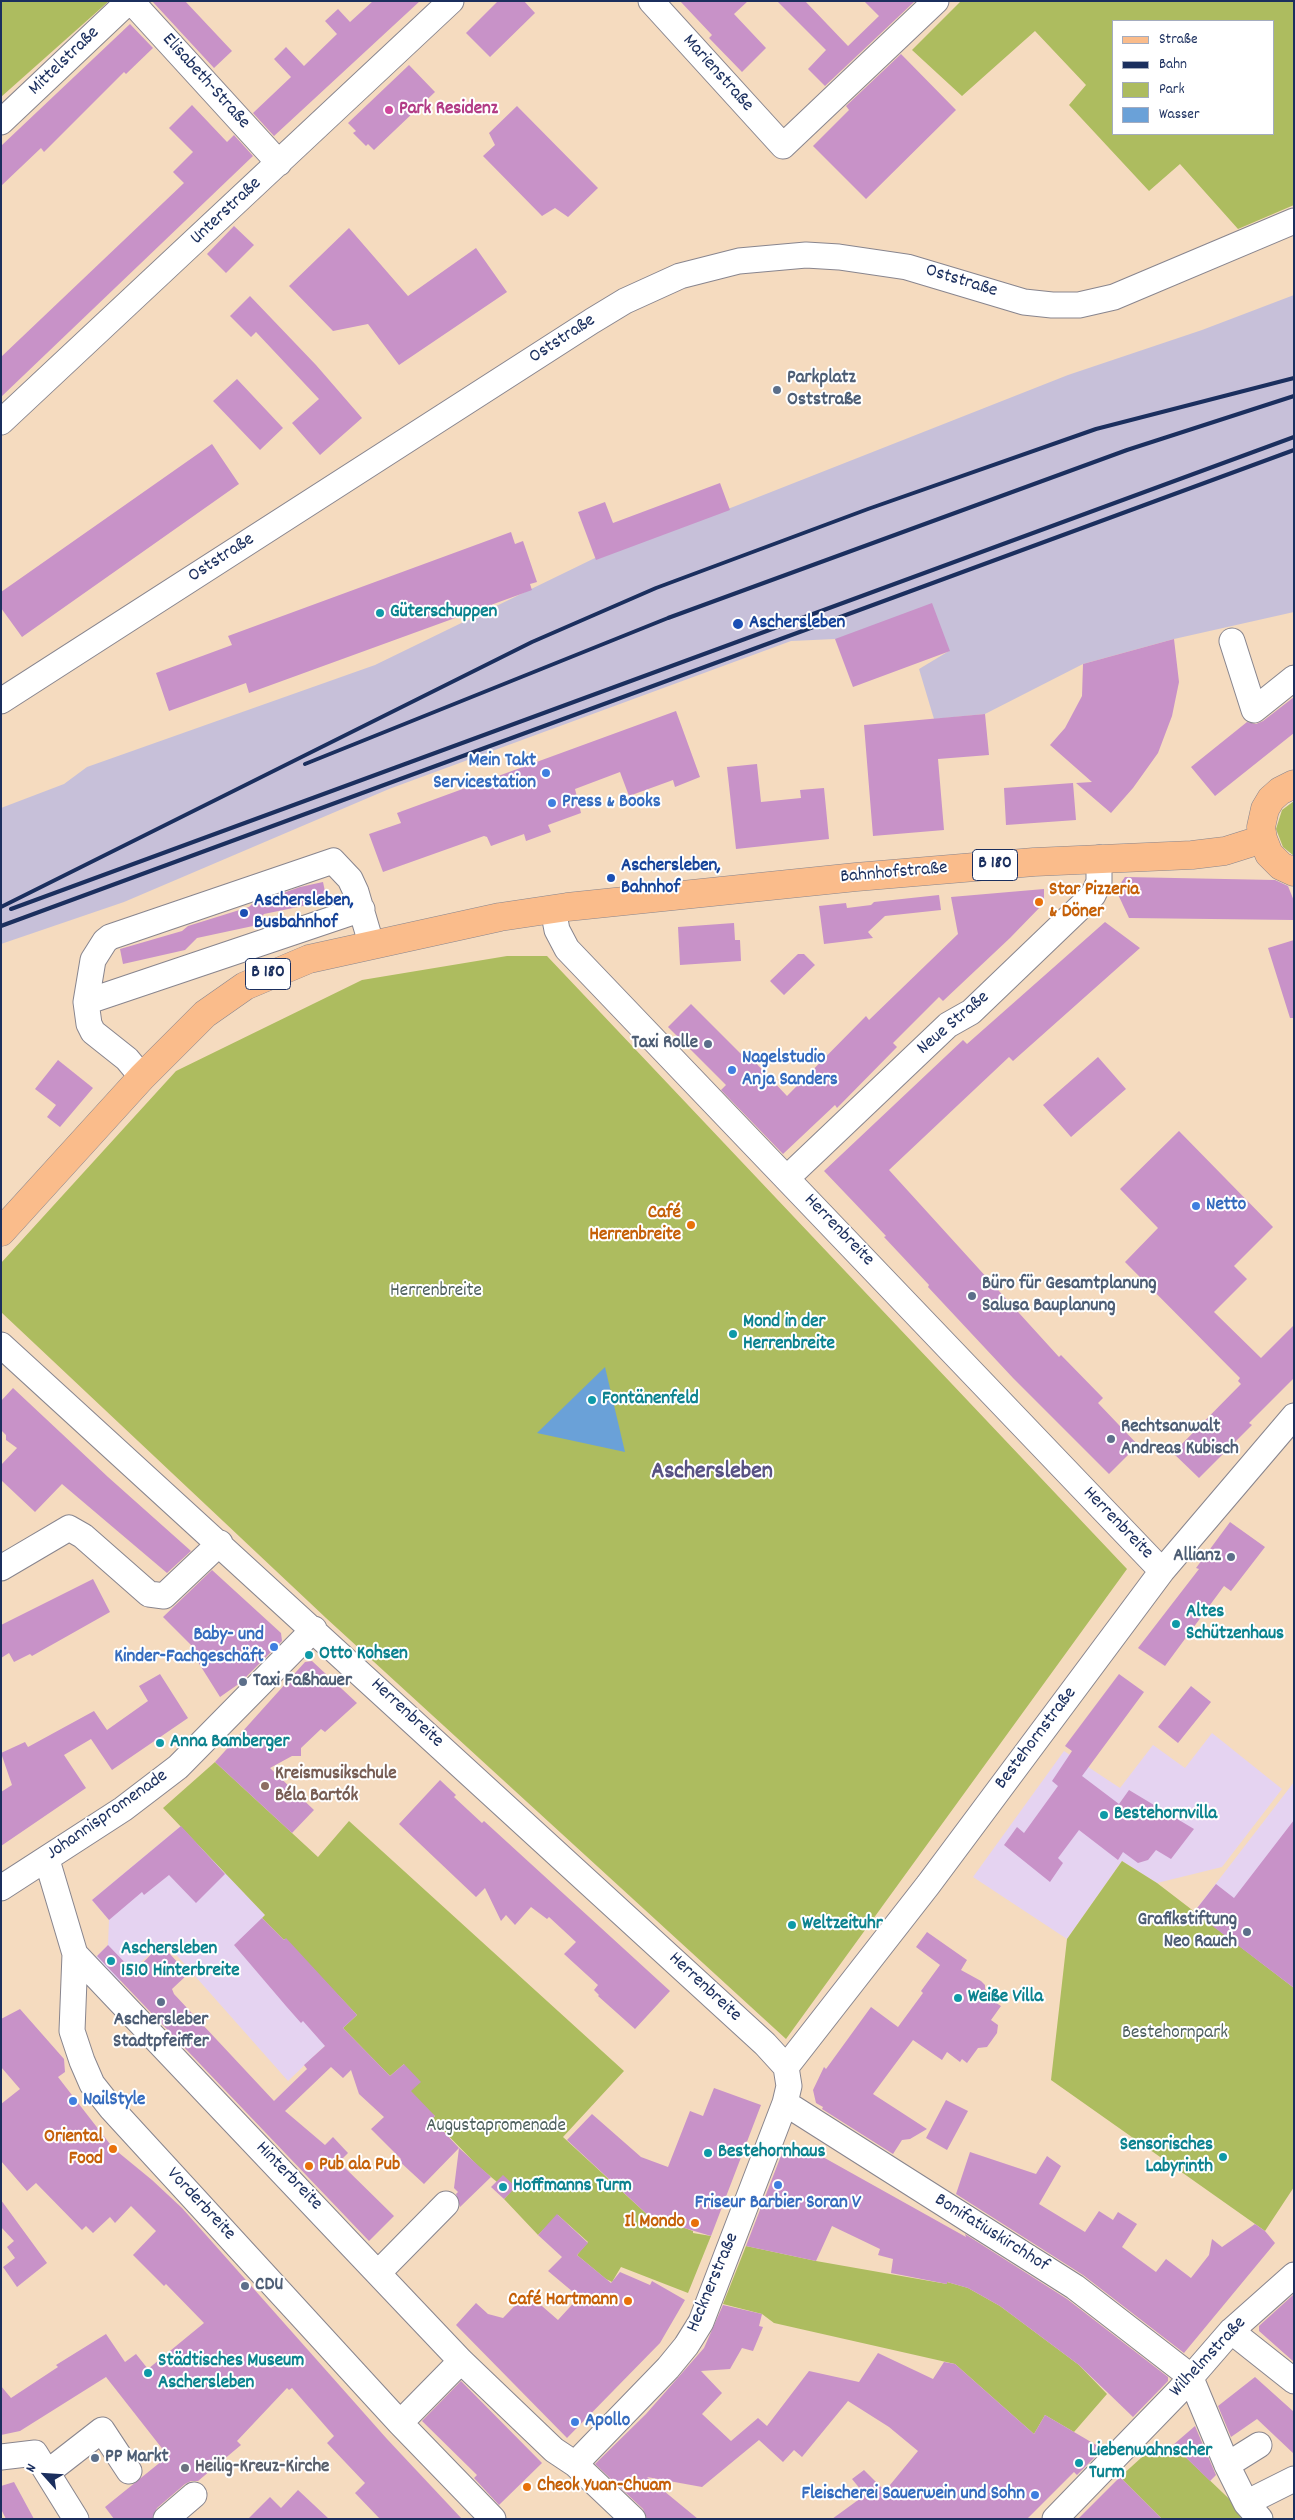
<!DOCTYPE html>
<meta charset="utf-8">
<style>
body{margin:0}
#map{position:relative;width:1295px;height:2520px;overflow:hidden;background:#f5dbbf;font-family:Dekko,sans-serif}
canvas{display:block}
.frame{position:absolute;inset:0;border:2px solid #1b2f5e;pointer-events:none}
.legend{position:absolute;left:1112px;top:20px;width:162px;height:115px;box-sizing:border-box;background:#fff;border:1px solid #a4acbf;margin:0;padding:6px 9px;list-style:none;font-size:15px;color:#1b2f5e}
.legend li{display:flex;align-items:center;gap:10px;height:25px}
.legend b{width:25px;border:1px solid #a4acbf}
.north{position:absolute;left:20px;top:2450px;width:50px;height:50px;-webkit-text-stroke:4px #fff;paint-order:stroke;rotate:296deg;font-size:14px;font-weight:700;line-height:20px;text-align:center;color:#1b2f5e}
.north::after{content:'';display:block;margin:auto;width:18px;height:22px;background:#1b2f5e;clip-path:polygon(50% 0,100% 100%,50% 72%,0 100%)}
</style>
<div id="map">
<canvas width="1295" height="2520"></canvas>
<div class="frame"></div>
<ul class="legend">
<li><b style="height:6px;background:#fabc8b"></b>Straße</li>
<li><b style="height:6px;background:#1b2f5e"></b>Bahn</li>
<li><b style="height:14px;background:#adbc5f"></b>Park</li>
<li><b style="height:14px;background:#6aa1d8"></b>Wasser</li>
</ul>
<div class="north">N</div>
</div>
<script>
const context = document.querySelector('canvas').getContext('2d');
context.lineJoin = 'round';
function paint(path, color) { context.fillStyle = color; context.fill(path, 'evenodd'); }
const poly = rows => new Path2D(rows.map(r => 'M' + r).join(''));
function trace(path, color, width, dash) { context.strokeStyle = color; context.lineWidth = width; context.lineCap = dash ? 'butt' : 'round'; context.setLineDash(dash || []); context.stroke(path); }
function drawText(font, color, halo, rows, align = 'center') {
  context.font = font + ' Dekko,sans-serif'; context.lineWidth = 4; context.setLineDash([]); context.textBaseline = 'middle'; context.strokeStyle = halo; context.fillStyle = color; for (const [text, x, y, turn = 0] of rows) {
    context.save(); context.translate(x, y); context.rotate((+turn || 0) * Math.PI / 180); context.textAlign = isNaN(turn) ? turn : align; if (halo) context.strokeText(text, 0, 0); context.fillText(text, 0, 0); context.restore();
  }
}
paint(poly([
 [1212,1733,1282,1789,1222,1867,1157,1883,1122,1861,1067,1939,973,1877,1064,1751,1120,1788,1153,1745,1185,1768],
 [1294,1782,1294,1988,1194,1912],
 [181,1826,265,1915,262,1918,283,1940,286,1938,357,2015,288,2081,164,1941,119,1982,96,1957,108,1945,109,1920,92,1900]
]), '#e5d3f1');
paint(poly([
 [1294,295,1294,612,1174,639,1083,664,985,714,934,719,919,669,949,651,835,639,791,641,389,789,124,902,1,944,1,808,64,784,87,767,375,665,597,557,733,507,1068,375,1202,330]
]), '#c7c0d9');
paint(poly([
 [1,1,109,1,1,97],
 [961,1,1294,1,1294,205,1238,229,1180,164,1149,191,1069,105,1086,85,1035,31,962,96,912,50],
 [1114,21,1274,21,1274,134,1114,134],
 [1294,801,1294,856,1283,847,1276,829,1282,810],
 [507,956,547,956,1127,1569,786,2039,326,1618,1,1312,1,1263,176,1071,362,980],
 [215,1762,318,1857,349,1821,624,2071,563,2137,651,2218,660,2221,667,2218,679,2226,693,2231,693,2233,711,2236,688,2293,621,2267,612,2282,606,2279,577,2255,588,2242,558,2215,538,2235,504,2199,515,2187,497,2182,478,2166,432,2119,435,2116,407,2095,404,2064,390,2076,343,2028,357,2015,285,1939,284,1940,262,1918,265,1915,163,1808],
 [1122,1861,1157,1883,1294,1988,1294,2187,1265,2231,1051,2080,1067,1939],
 [746,2246,816,2261,947,2284,947,2282,968,2288,1000,2306,1079,2365,1107,2394,1074,2432,1045,2415,1034,2434,955,2364,774,2323,762,2314,723,2304],
 [1153,2447,1176,2448,1245,2514,1239,2519,1162,2519,1120,2477]
]), '#adbc5f');
paint(poly([
 [605,1367,625,1452,537,1433]
]), '#6aa1d8');
paint(poly([
 [152,1,185,1,232,51,214,68],
 [373,1,420,1,274,136,253,113,291,77,274,59,286,47,304,66,337,34,325,21,338,9,350,22],
 [498,1,524,1,535,13,490,57,466,33],
 [680,1,748,1,734,14,766,48,742,72,709,38,712,35],
 [777,1,805,1,848,46,879,16,864,1,915,1,825,86,808,69,826,50],
 [130,24,153,48,126,74,124,72,44,152,41,148,1,186,1,146],
 [901,54,956,110,866,199,813,146,849,110,846,106],
 [409,65,435,92,374,150,368,144,366,146,353,133,356,131,348,123],
 [192,105,227,142,234,135,253,156,1,397,1,357,184,183,173,172,193,152,169,128],
 [517,106,598,188,568,217,555,208,542,216,483,156,495,145,489,133],
 [234,226,254,245,226,273,207,254],
 [349,228,408,296,476,248,507,292,399,365,368,324,333,331,289,286],
 [250,296,316,365,362,418,320,455,292,423,319,399,256,332,251,337,230,316],
 [237,379,283,428,260,450,213,401],
 [212,444,239,484,22,637,1,608,1,592],
 [720,483,730,510,596,560,578,512,605,502,613,523],
 [511,532,515,544,523,541,537,582,530,584,532,590,249,693,246,683,169,711,156,673,232,645,228,636],
 [932,603,950,651,853,687,835,639],
 [1174,639,1179,682,1172,716,1158,753,1133,788,1111,813,1076,783,1092,782,1050,745,1065,728,1082,696,1083,664],
 [1294,697,1294,733,1215,796,1191,767,1247,722,1256,724,1263,721],
 [676,711,700,777,675,787,673,780,629,796,620,772,575,789,581,813,548,825,551,832,526,841,524,834,491,846,487,837,484,836,383,872,369,834,401,823,397,813],
 [985,714,989,755,938,759,944,830,873,836,864,725],
 [757,764,761,802,801,798,800,790,824,788,829,839,736,849,727,767],
 [1073,783,1076,820,1006,825,1004,788],
 [1125,877,1275,880,1288,886,1294,901,1294,920,1129,918,1116,890],
 [323,882,327,901,264,914,253,926,197,938,185,950,123,964,120,949,182,931,188,926,249,907,252,904,300,887],
 [1044,889,1044,903,1010,938,943,1001,939,997,893,1043,897,1047,837,1108,835,1105,783,1154,721,1090,726,1085,668,1027,691,1004,750,1063,753,1060,787,1096,866,1016,869,1020,958,934,951,897],
 [939,895,941,910,885,916,868,932,873,938,824,944,819,906,846,903,847,908,871,905,874,902],
 [1105,922,1140,948,1013,1061,1009,1057,889,1170,1059,1357,1061,1355,1103,1398,1098,1403,1138,1445,1109,1474,1013,1378,928,1287,929,1285,884,1237,886,1236,824,1171,963,1040,967,1044],
 [734,923,735,940,740,940,741,961,680,965,678,927],
 [1294,940,1294,1018,1290,1018,1268,948],
 [798,954,804,954,815,965,784,995,770,981],
 [1098,1057,1126,1089,1071,1137,1043,1105],
 [58,1060,93,1088,60,1127,47,1117,56,1105,35,1089],
 [1179,1131,1273,1227,1234,1266,1247,1279,1214,1312,1261,1358,1294,1325,1294,1378,1249,1423,1252,1425,1199,1478,1173,1453,1241,1384,1238,1381,1240,1378,1125,1262,1158,1228,1120,1189],
 [13,1388,108,1477,191,1551,167,1573,62,1484,35,1512,1,1480,1,1465,17,1448,6,1440,6,1435,1,1430,1,1401],
 [1230,1522,1265,1547,1231,1591,1224,1586,1165,1666,1138,1648,1199,1569,1196,1568],
 [212,1570,281,1633,282,1641,240,1683,220,1697,193,1654,196,1650,163,1617],
 [93,1579,110,1612,32,1656,30,1654,14,1662,9,1653,1,1658,1,1625],
 [312,1661,357,1703,325,1732,321,1729,301,1748,301,1756,292,1756,270,1768,314,1810,292,1833,215,1762,305,1662],
 [160,1674,188,1718,112,1770,91,1739,64,1755,86,1788,1,1846,1,1792,12,1785,1,1753,25,1742,28,1747,94,1711,107,1730,148,1701,139,1686],
 [1119,1674,1144,1692,1082,1776,1119,1804,1129,1790,1194,1829,1171,1859,1156,1850,1148,1860,1138,1863,1123,1852,1118,1860,1079,1830,1058,1858,1063,1863,1050,1882,1004,1845,1017,1827,1024,1833,1058,1786,1052,1781,1072,1751,1065,1746],
 [1191,1686,1211,1702,1178,1743,1158,1727],
 [440,1780,456,1795,454,1797,482,1823,484,1821,670,1991,635,2029,598,1996,599,1995,594,1990,598,1985,564,1954,576,1942,549,1917,547,1919,531,1907,515,1925,506,1915,501,1921,485,1888,476,1897,399,1824],
 [1294,1820,1294,1988,1194,1912,1216,1884,1234,1898],
 [181,1826,225,1874,196,1903,169,1875,144,1895,142,1892,109,1920,92,1900],
 [262,1918,284,1940,286,1938,357,2015,343,2028,390,2076,404,2064,421,2082,411,2091,435,2116,432,2119,459,2148,424,2184,399,2161,401,2159,371,2129,384,2117,359,2094,351,2070,343,2078,331,2067,285,2111,325,2145,333,2137,348,2153,339,2162,394,2216,369,2241,97,1956,108,1945,134,1972,161,1944,188,1974,172,1989,174,1994,274,2101,307,2069,304,2065,325,2046,303,2021,301,2023,286,2006,234,1945],
 [927,1932,967,1960,961,1970,981,1981,985,1985,985,1989,996,1997,993,2001,1001,2006,991,2020,998,2025,997,2033,987,2047,978,2048,967,2063,962,2059,960,2062,947,2052,942,2060,913,2040,873,2094,927,2129,910,2139,902,2140,893,2154,822,2109,823,2107,816,2103,813,2090,824,2067,826,2069,871,2007,898,2027,923,1993,921,1991,940,1965,916,1947],
 [20,2009,64,2059,65,2072,58,2077,113,2148,152,2180,182,2208,387,2439,462,2519,380,2519,355,2493,365,2483,327,2443,334,2436,292,2388,289,2390,287,2388,237,2441,241,2445,198,2481,191,2481,185,2484,157,2508,152,2519,114,2519,105,2507,168,2456,106,2377,20,2431,1,2435,1,2386,11,2398,58,2367,56,2365,106,2334,125,2362,136,2354,148,2369,204,2323,166,2284,164,2286,133,2255,156,2231,131,2206,115,2223,110,2217,93,2233,86,2226,82,2230,36,2183,27,2191,1,2161,1,2104,20,2089,1,2067,1,2019],
 [714,2088,761,2105,711,2236,651,2218,567,2140,592,2114,641,2157,668,2167,690,2111,703,2116],
 [946,2100,968,2111,947,2150,926,2138],
 [805,2147,966,2237,965,2234,1067,2299,1168,2377,1168,2381,1133,2417,1079,2365,1000,2306,968,2288,947,2282,947,2284,891,2273,893,2259,878,2255,880,2249,832,2226,816,2261,746,2246,784,2148,801,2155],
 [459,2148,491,2177,460,2207,456,2194,458,2192,454,2188],
 [970,2152,1036,2174,1047,2156,1061,2166,1039,2204,1085,2232,1099,2211,1113,2220,1118,2212,1137,2224,1122,2247,1156,2272,1166,2259,1191,2278,1209,2255,1212,2239,1222,2247,1255,2224,1265,2231,1275,2243,1184,2353,1083,2275,956,2194],
 [503,2175,516,2187,504,2199,491,2187],
 [1,2200,47,2263,17,2287,3,2267,15,2258,7,2247,14,2241,1,2227],
 [557,2214,588,2243,577,2255,611,2283,620,2272,650,2285,652,2281,685,2300,660,2343,567,2438,456,2325,476,2303,488,2314,503,2318,527,2293,558,2320,579,2297,548,2271,562,2257,538,2235],
 [1294,2294,1294,2362,1259,2331,1259,2326],
 [723,2305,762,2314,759,2326,763,2327,753,2351,742,2348,730,2369,701,2371,722,2393,702,2414,731,2441,758,2418,767,2426,809,2371,859,2382,878,2353,933,2379,944,2362,955,2364,1034,2434,1045,2415,1103,2449,1077,2475,1074,2472,1027,2519,832,2519,865,2495,852,2479,864,2470,885,2491,918,2451,889,2427,848,2401,802,2457,794,2450,783,2462,759,2440,702,2487,647,2477,698,2519,647,2519,643,2509,595,2464,646,2414,704,2348],
 [1255,2377,1294,2412,1294,2454,1257,2419,1231,2437,1218,2406],
 [461,2381,542,2463,499,2505,474,2478,477,2475,422,2421],
 [1195,2426,1216,2475,1210,2481,1173,2445],
 [1120,2477,1162,2519,1078,2519],
 [14,2482,34,2519,6,2519,1,2509,1,2486],
 [298,2490,329,2519,248,2519,270,2497,281,2508]
]), '#c892c8');
const minor = poly([
 [131,1,279,163],
 [651,1,783,146,936,1],
 [1,122,129,1],
 [1,422,451,1],
 [1232,641,1254,710,1294,678],
 [1,701,592,321,625,301,680,276,739,261,806,255,839,257,907,267,1024,302,1052,305,1079,305,1114,297,1294,221],
 [553,909,557,930,567,949,1162,1571],
 [86,1002,362,909],
 [142,1077,127,1059,93,1032,89,1024,86,1002,93,960,105,941,110,937,333,861,350,879,356,892,371,943],
 [787,1178,948,1025,971,1012,1093,895,1099,882,1099,858],
 [1,1345,765,2044,786,2067,789,2086,785,2103,701,2322,686,2346,668,2368,575,2464],
 [1,1568,69,1528,83,1536,149,1594,164,1596,220,1543],
 [47,1860,75,1954,461,2361,554,2450,575,2464,633,2519],
 [1,1888,123,1809,178,1767,314,1629],
 [75,1954,72,2031,82,2061,92,2084,111,2108,400,2423,461,2361],
 [786,2067,928,1885,1162,1571,1294,1416],
 [785,2103,1075,2287,1190,2376,1227,2465,1246,2503,1260,2519],
 [379,2272,446,2204],
 [1231,2331,1294,2381],
 [400,2423,493,2519],
 [1,2457,35,2453,76,2519],
 [1227,2465,1259,2445],
 [48,2472,102,2430,129,2471],
 [1246,2503,1294,2479],
 [166,2519,194,2495],
 [1055,2519,1179,2391,1231,2331,1294,2275]
]);
const major = poly([
 [1294,784,1280,791,1271,799,1265,809,1261,827,1263,839,1269,854,1281,866,1294,872],
 [1,1232,142,1077,205,1014,245,986,309,959,500,917,567,907,856,877,1034,862,1192,855,1225,851,1263,839]
]);
trace(minor, '#88858e', 27);
trace(major, '#88858e', 29);
trace(minor, '#fff', 25);
trace(major, '#fabc8b', 28);
trace(poly([
 [305,764,668,618,1127,450,1294,396],
 [1,907,532,642,656,588,868,509,1096,429,1294,378],
 [11,909,1294,437],
 [1,926,1294,450]
]), '#1b2f5e', 4);
for (const [x, y, r, color] of [
 [389,110,5,"#d1479c"],
 [777,390,5,"#5c6f8a"],
 [380,613,5,"#0f9aa8"],
 [738,624,6,"#1a4fb4"],
 [546,773,5,"#3f7fe0"],
 [552,803,5,"#3f7fe0"],
 [611,878,5,"#1a4fb4"],
 [1039,902,5,"#e8710a"],
 [244,913,5,"#1a4fb4"],
 [708,1044,5,"#5c6f8a"],
 [732,1070,5,"#3f7fe0"],
 [1196,1206,5,"#3f7fe0"],
 [691,1225,5,"#e8710a"],
 [972,1296,5,"#5c6f8a"],
 [733,1334,5,"#0f9aa8"],
 [592,1400,5,"#0f9aa8"],
 [1111,1439,5,"#5c6f8a"],
 [1231,1557,5,"#5c6f8a"],
 [1176,1624,5,"#0f9aa8"],
 [274,1647,5,"#3f7fe0"],
 [309,1655,5,"#0f9aa8"],
 [243,1682,5,"#5c6f8a"],
 [160,1743,5,"#0f9aa8"],
 [265,1786,5,"#8d6e63"],
 [1104,1815,5,"#0f9aa8"],
 [792,1925,5,"#0f9aa8"],
 [1247,1932,5,"#5c6f8a"],
 [111,1961,5,"#0f9aa8"],
 [958,1998,5,"#0f9aa8"],
 [161,2002,5,"#5c6f8a"],
 [73,2101,5,"#3f7fe0"],
 [113,2149,5,"#e8710a"],
 [708,2153,5,"#0f9aa8"],
 [1223,2157,5,"#0f9aa8"],
 [309,2166,5,"#e8710a"],
 [778,2185,5,"#3f7fe0"],
 [503,2187,5,"#0f9aa8"],
 [695,2223,5,"#e8710a"],
 [245,2286,5,"#5c6f8a"],
 [628,2301,5,"#e8710a"],
 [148,2373,5,"#0f9aa8"],
 [575,2422,5,"#3f7fe0"],
 [95,2458,5,"#5c6f8a"],
 [1079,2463,5,"#0f9aa8"],
 [185,2468,5,"#6b7280"],
 [527,2487,5,"#e8710a"],
 [1035,2495,5,"#3f7fe0"]
]) { const dot = new Path2D(); dot.arc(x, y, r, 0, 2 * Math.PI); context.fillStyle = color; context.fill(dot); trace(dot, '#fff', 2); }
for (const [x, y, w] of [
 [995,865,45],
 [268,974,45]
]) { const box = new Path2D(); box.roundRect(x - w / 2, y - 15.5, w, 31, 4); context.fillStyle = '#fff'; context.fill(box); trace(box, '#1b2f5e', 1); }
drawText('bold 18px', '#1b2f5e', null, [
 ["B 180",995,865],
 ["B 180",268,974]
]);
drawText('19px', '#1b2f5e', '#fff', [
 ["Mittelstraße",65,62,-44],
 ["Marienstraße",717,74,48],
 ["Elisabeth-Straße",205,82,48],
 ["Unterstraße",227,212,-43],
 ["Oststraße",961,282,17],
 ["Oststraße",563,340,-33],
 ["Oststraße",222,559,-33],
 ["Bahnhofstraße",894,874,-5],
 ["Neue Straße",954,1024,-40],
 ["Herrenbreite",838,1231,46],
 ["Herrenbreite",1117,1524,46],
 ["Herrenbreite",406,1714,43],
 ["Bestehornstraße",1037,1739,-53],
 ["Johannispromenade",108,1816,-35],
 ["Herrenbreite",704,1988,43],
 ["Hinterbreite",288,2177,46],
 ["Vorderbreite",200,2205,47],
 ["Bonifatiuskirchhof",991,2234,32],
 ["Hecknerstraße",714,2283,-67],
 ["Wilhelmstraße",1209,2358,-47]
]);
drawText('bold 19px', '#b23c85', '#fff', [
 ["Park Residenz",399,110]
], 'left');
drawText('bold 19px', '#4e5e75', '#fff', [
 ["Parkplatz",787,379],
 ["Oststraße",787,401],
 ["Taxi Rolle",698,1044,"right"],
 ["Büro für Gesamtplanung",982,1285],
 ["Salusa Bauplanung",982,1307],
 ["Rechtsanwalt",1121,1428],
 ["Andreas Kubisch",1121,1450],
 ["Allianz",1221,1557,"right"],
 ["Taxi Faßhauer",253,1682],
 ["Grafikstiftung",1237,1921,"right"],
 ["Neo Rauch",1237,1943,"right"],
 ["Aschersleber",161,2021,"center"],
 ["Stadtpfeiffer",161,2043,"center"],
 ["CDU",255,2286],
 ["PP Markt",105,2458]
], 'left');
drawText('bold 19px', '#0d838f', '#fff', [
 ["Güterschuppen",390,613],
 ["Mond in der",743,1323],
 ["Herrenbreite",743,1345],
 ["Fontänenfeld",602,1400],
 ["Altes",1186,1613],
 ["Schützenhaus",1186,1635],
 ["Otto Kohsen",319,1655],
 ["Anna Bamberger",170,1743],
 ["Bestehornvilla",1114,1815],
 ["Weltzeituhr",802,1925],
 ["Aschersleben",121,1950],
 ["1510 Hinterbreite",121,1972],
 ["Weiße Villa",968,1998],
 ["Sensorisches",1213,2146,"right"],
 ["Labyrinth",1213,2168,"right"],
 ["Bestehornhaus",718,2153],
 ["Hoffmanns Turm",513,2187],
 ["Städtisches Museum",158,2362],
 ["Aschersleben",158,2384],
 ["Liebenwahnscher",1089,2452],
 ["Turm",1089,2474]
], 'left');
drawText('bold 19px', '#164399', '#fff', [
 ["Aschersleben",749,624],
 ["Aschersleben,",621,867],
 ["Bahnhof",621,889],
 ["Aschersleben,",254,902],
 ["Busbahnhof",254,924]
], 'left');
drawText('bold 19px', '#366cbe', '#fff', [
 ["Mein Takt",536,762,"right"],
 ["Servicestation",536,784,"right"],
 ["Press & Books",562,803],
 ["Nagelstudio",742,1059],
 ["Anja Sanders",742,1081],
 ["Netto",1206,1206],
 ["Baby- und",264,1636,"right"],
 ["Kinder-Fachgeschäft",264,1658,"right"],
 ["NailStyle",83,2101],
 ["Friseur Barbier Soran V",778,2204,"center"],
 ["Apollo",585,2422],
 ["Fleischerei Sauerwein und Sohn",1025,2495,"right"]
], 'left');
drawText('bold 19px', '#c56008', '#fff', [
 ["Star Pizzeria",1049,891,"left"],
 ["& Döner",1049,913,"left"],
 ["Café",681,1214],
 ["Herrenbreite",681,1236],
 ["Oriental",103,2138],
 ["Food",103,2160],
 ["Pub ala Pub",319,2166,"left"],
 ["Il Mondo",685,2223],
 ["Café Hartmann",618,2301],
 ["Cheok Yuan-Chuam",537,2487,"left"]
], 'right');
drawText('19px', '#4e605e', '#fff', [
 ["Herrenbreite",436,1292],
 ["Bestehornpark",1175,2034],
 ["Augustapromenade",496,2127]
]);
drawText('bold 19px', '#785e54', '#fff', [
 ["Kreismusikschule",275,1775],
 ["Béla Bartók",275,1797]
], 'left');
drawText('bold 19px', '#5b616d', '#fff', [
 ["Heilig-Kreuz-Kirche",195,2468]
], 'left');
drawText('bold 24px', '#585283', '#fff', [
 ["Aschersleben",712,1474]
]);
</script>
